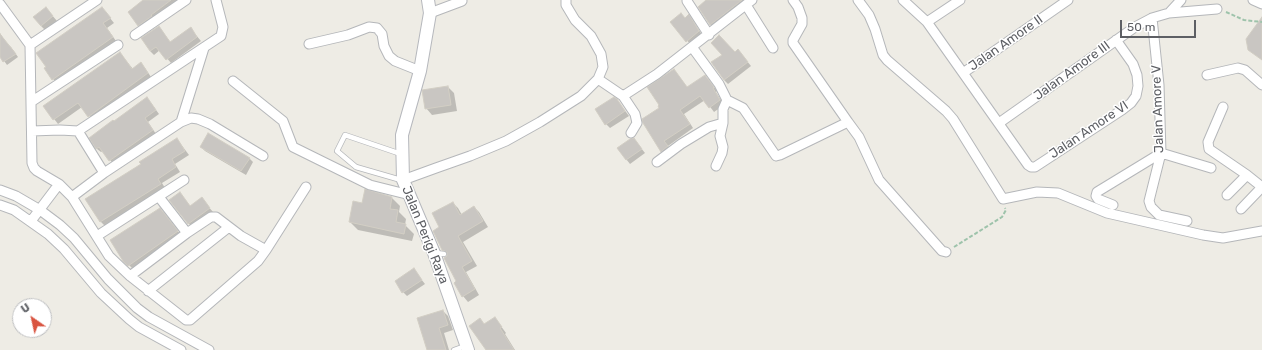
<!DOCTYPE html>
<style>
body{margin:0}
#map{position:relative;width:1262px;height:350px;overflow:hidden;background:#eeece5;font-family:Rubik,sans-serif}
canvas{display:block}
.north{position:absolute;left:12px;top:298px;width:40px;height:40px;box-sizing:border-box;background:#fff;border:1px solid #bebfc1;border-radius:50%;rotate:326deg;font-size:11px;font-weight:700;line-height:16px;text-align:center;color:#5d5f64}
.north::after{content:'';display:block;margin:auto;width:14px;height:18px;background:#d95440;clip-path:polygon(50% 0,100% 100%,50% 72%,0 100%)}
.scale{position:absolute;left:1120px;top:20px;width:76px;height:18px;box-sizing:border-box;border:2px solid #5d5f64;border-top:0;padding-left:5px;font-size:12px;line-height:14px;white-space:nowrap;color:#5d5f64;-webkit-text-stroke:3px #fff;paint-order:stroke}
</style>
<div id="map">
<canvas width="1262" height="350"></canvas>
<div class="north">U</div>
<div class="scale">50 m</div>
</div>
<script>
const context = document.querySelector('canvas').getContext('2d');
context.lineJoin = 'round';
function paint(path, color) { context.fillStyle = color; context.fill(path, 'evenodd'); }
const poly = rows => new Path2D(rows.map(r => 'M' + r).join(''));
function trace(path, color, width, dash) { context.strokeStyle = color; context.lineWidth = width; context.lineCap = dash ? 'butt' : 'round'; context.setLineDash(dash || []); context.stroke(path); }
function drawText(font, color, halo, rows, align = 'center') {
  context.font = font + ' Rubik,sans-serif'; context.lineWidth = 3; context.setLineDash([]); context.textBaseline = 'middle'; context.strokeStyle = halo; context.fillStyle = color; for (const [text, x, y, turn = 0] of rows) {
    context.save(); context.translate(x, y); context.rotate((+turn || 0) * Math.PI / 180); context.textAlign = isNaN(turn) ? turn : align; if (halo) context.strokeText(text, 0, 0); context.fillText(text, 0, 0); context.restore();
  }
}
paint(poly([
 [145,0,180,0,143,29,139,25],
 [707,0,743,0,747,5,716,30,711,25,699,7],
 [46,8,57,21,45,30,41,26],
 [102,8,114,23,107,28,116,41,57,83,53,79],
 [689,16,703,36,691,45,671,22,685,19],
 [159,27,171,43,190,28,201,41,171,63,160,50,154,55,150,51],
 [0,33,7,44,11,47,18,57,7,65,0,55],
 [738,50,751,66,728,84,724,80,723,55,735,53],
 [120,53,133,69,145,68,151,77,93,120,82,107,58,124,45,107],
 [674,70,687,87,709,80,717,91,716,92,724,105,714,112,705,100,684,114,693,128,668,146,671,151,665,155,661,151,661,108],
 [448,87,454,93,457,111,432,115,426,108],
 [617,100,629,116,610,128,606,124],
 [151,103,159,114,148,122,156,134,114,165,103,151,101,152,97,149,90,138,114,122],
 [177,139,189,155,175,164,180,172,162,183,165,188,105,226,101,222,87,199,142,164],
 [634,139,645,153,630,164,618,149],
 [201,147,249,158,253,162,246,175,205,151],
 [365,190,392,198,400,206,399,212,406,219,405,225,414,234,412,241,358,230,350,222,362,204],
 [180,193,191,207,202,199,213,212,192,227,188,223],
 [453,203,458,208,462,215,474,207,479,212,488,227,463,242,477,266,466,272,479,295,468,302,463,296,448,254,443,249,441,227],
 [164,213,181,235,133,269,124,260],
 [414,270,425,284,407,296,403,292],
 [443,311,448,316,453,330,444,333,449,350,429,350],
 [495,318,506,333,505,334,515,350,487,350,480,319,485,325]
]), '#0003');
const building = poly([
 [143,0,171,0,151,15,152,16,138,26,128,12,143,0],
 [706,0,742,0,710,25,698,7,706,0],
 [46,7,53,16,41,26,33,17,46,7],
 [102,7,111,18,103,23,113,37,52,80,44,68,46,67,36,53,102,7],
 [681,13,685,18,689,14,699,31,686,42,670,22,681,13],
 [1262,17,1262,60,1248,50,1246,39,1262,17],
 [159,26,170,42,191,27,197,37,166,60,156,47,150,51,141,38,159,26],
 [0,34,16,54,3,62,0,57,0,34],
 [719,35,735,52,738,49,748,62,724,80,711,62,722,55,711,43,719,35],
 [120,52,132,69,141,62,148,73,88,117,78,103,53,120,43,106,120,52],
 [674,69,687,87,705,75,714,87,713,88,720,100,709,108,700,96,680,110,690,124,664,141,668,146,661,152,643,123,642,119,659,108,658,106,659,105,647,87,674,69],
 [448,86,451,105,425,109,422,90,448,86],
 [147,97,156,110,145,118,153,130,109,161,99,147,96,149,89,138,113,120,114,121,147,97],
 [614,97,617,99,625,111,605,125,595,109,614,97],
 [208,133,250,158,241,171,200,147,208,133],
 [177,138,185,151,172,159,176,167,158,179,161,184,100,222,85,199,141,164,139,162,177,138],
 [634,138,642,149,626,160,617,148,630,139,634,138],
 [365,189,392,197,390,209,398,210,396,222,406,224,404,234,349,222,353,201,362,203,365,189],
 [180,192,190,206,202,197,210,208,188,224,169,200,180,192],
 [453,202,460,215,474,206,483,221,458,236,472,261,462,267,475,289,462,297,454,283,456,281,444,258,447,256,447,252,442,250,433,231,439,227,432,213,453,202],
 [160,208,178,231,128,266,123,261,110,240,160,208],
 [414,268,422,280,402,293,395,281,414,268],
 [443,310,448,325,439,328,446,350,427,350,417,318,443,310],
 [495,317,502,327,500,328,514,350,486,350,469,326,480,318,484,324,495,317]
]);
paint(building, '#c9c6c2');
trace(building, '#d2cec4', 1);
const lane = poly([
 [401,154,345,135,337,151,356,167,401,180],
 [436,253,444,254],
 [454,350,465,346]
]);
const street = poly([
 [793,0,798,7,802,18,802,24,793,40,793,43,848,122],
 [858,0,869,15,875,29,883,55,887,60,946,111,953,119,1003,199,1037,192,1058,193,1107,213,1203,235,1223,238,1262,231],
 [903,0,927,22,1028,165,1031,167,1035,167,1122,110,1131,103,1136,96,1138,86,1137,75,1133,64,1116,40],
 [1253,0,1262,4],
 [687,1,709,35],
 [0,4,30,45,32,163,34,168,37,171,59,184,72,197,109,256,130,276,186,320,190,320,258,261,266,250,241,236,216,217,211,217,187,233,130,276],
 [746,5,773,48],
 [430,13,462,1],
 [1169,13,1181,0],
 [1152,18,1159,85,1161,153,1149,201,1151,207,1159,215,1187,221],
 [927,22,960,0],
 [135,35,186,0],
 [309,44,348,35,369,27,377,28,382,34,384,46,389,56,395,61,420,71],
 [30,45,97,0],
 [692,47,719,84,727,100,723,109,723,123,720,136,723,147,722,153,716,166],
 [963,73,1068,0],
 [1207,75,1238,68,1245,70,1262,85],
 [598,79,623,96],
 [233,81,283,121,293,147,370,185,410,195],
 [727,100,743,108,776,156,780,155,848,122,859,137,879,180,942,251,946,252],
 [31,102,118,45],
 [1223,107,1208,142,1209,149,1247,175,1262,187,1241,209],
 [181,122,204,48],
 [999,123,1135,27,1152,18,1169,13,1217,9],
 [32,131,60,130,78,131,104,173],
 [78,131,221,36,223,27,216,0],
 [631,133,637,123,635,114,623,96,657,74,752,0],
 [657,162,681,144,709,127,723,123],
 [403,180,436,168,470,156,506,141,540,122,581,96,598,79,603,67,601,54,591,36,575,20,566,5,566,0],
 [0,190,16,196,40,210,60,225,74,238,108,279,137,308,149,317,209,350],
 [1227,195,1247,175],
 [72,197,104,173,181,122,191,118,198,119,210,124,263,156],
 [159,197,187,233],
 [0,205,14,210,48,234,64,249,101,293,129,319,139,327,181,350],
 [1113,205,1098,199,1096,196,1097,192,1161,153,1211,168],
 [31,221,59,184],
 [97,236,184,180],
 [266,250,306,187],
 [148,291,229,227]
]);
const secondary = poly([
 [428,0,430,13,420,71,402,135,403,180,434,253,468,350]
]);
trace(lane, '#b5b7ba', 6);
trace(street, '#b5b7ba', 11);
trace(secondary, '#b6b8bd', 14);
trace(poly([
 [1226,12,1244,20,1262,22],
 [954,247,1002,217,1006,210,1005,208]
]), '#9ec3ab', 2, [4, 2]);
trace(lane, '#fff', 4.5);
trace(street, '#fff', 9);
trace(secondary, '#fff', 12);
drawText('13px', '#5d5f64', '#fff', [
 ["Jalan Amore II",1006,43,-35],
 ["Jalan Amore III",1072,71,-36],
 ["Jalan Amore V",1158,109,-92],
 ["Jalan Amore VI",1089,130,-34],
 ["Jalan Perigi Raya",425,235,68]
]);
</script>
